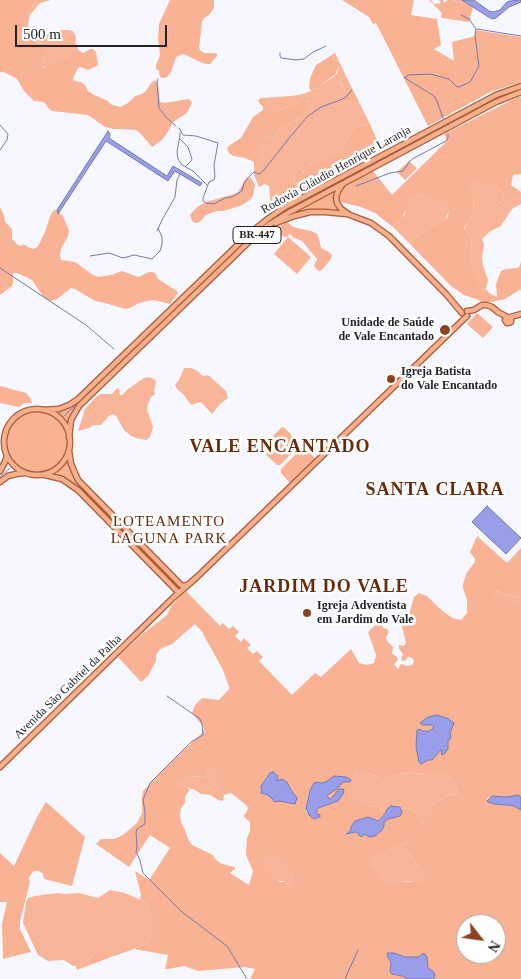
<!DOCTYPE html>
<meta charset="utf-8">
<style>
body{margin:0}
#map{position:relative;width:521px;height:979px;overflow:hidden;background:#f7f8ff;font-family:"Times New Roman",serif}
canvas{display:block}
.north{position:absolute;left:456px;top:914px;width:50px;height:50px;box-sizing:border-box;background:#fff;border:1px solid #a7a7aa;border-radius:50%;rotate:120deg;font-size:14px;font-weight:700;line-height:20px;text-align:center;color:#23242a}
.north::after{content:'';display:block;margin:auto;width:18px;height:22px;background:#8a4220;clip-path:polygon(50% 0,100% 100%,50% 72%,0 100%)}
.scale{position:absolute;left:15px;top:25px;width:152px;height:22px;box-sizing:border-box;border:2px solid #23242a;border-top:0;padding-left:6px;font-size:15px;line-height:18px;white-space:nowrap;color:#23242a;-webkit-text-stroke:4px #fff;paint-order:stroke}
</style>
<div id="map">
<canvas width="521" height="979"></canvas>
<div class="north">N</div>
<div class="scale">500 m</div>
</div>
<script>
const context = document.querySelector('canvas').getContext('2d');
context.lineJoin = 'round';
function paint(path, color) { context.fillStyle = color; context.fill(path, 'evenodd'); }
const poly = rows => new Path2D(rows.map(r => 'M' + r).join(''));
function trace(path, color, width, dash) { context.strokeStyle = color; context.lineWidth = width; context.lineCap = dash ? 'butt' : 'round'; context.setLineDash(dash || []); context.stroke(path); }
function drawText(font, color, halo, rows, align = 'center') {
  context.font = font + ' "Times New Roman",serif'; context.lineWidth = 5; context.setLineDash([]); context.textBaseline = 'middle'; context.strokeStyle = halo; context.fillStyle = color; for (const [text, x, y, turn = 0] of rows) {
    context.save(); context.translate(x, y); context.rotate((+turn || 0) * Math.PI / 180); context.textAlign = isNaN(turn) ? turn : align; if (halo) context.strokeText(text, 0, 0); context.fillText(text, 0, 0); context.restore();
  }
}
paint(poly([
 [0,0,35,0,35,2,27,13,24,19,26,30,34,41,42,44,45,48,45,56,41,65,43,67,46,68,55,62,58,57,68,58,74,52,74,48,76,43,78,50,83,53,90,49,93,49,96,52,98,64,97,66,88,70,80,67,78,68,73,78,74,81,81,82,85,85,88,91,94,95,106,100,109,102,110,104,120,107,128,103,135,96,142,94,146,91,151,83,155,80,158,84,160,102,164,103,189,99,192,103,187,113,173,122,169,130,162,140,152,147,140,133,136,130,122,129,114,129,105,127,88,115,52,111,49,109,45,103,43,102,34,101,24,91,17,79,4,72,0,72],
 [170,0,214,0,214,8,209,15,204,18,202,22,199,48,201,51,204,53,214,53,217,54,217,56,210,64,207,64,202,63,186,55,182,54,176,57,171,72,167,77,164,78,161,78,159,74,159,71,156,69,156,65,160,55,158,39,159,24],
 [342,0,414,0,411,15,437,19,441,45,434,49,454,61,452,42,475,36,475,30,521,37,521,82,490,92,428,126,376,23,373,24,369,17],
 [429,0,431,0,434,4,441,3,439,0,443,0,444,3,448,0,453,0,459,3,454,0,462,0,473,7,469,22,442,18,441,17,442,13],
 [335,53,336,55,333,58,335,61,339,62,340,64,335,75,323,83,319,88,310,89,309,88,310,78,316,65],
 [346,76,359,102,356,104,351,101,343,102,345,90,340,81],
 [497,96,500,98,388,158,387,154],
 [518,97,521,97,521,174,513,175,511,185,521,192,521,194,511,199,493,213,487,217,486,215,487,214,502,201,504,195,496,186,485,186,482,184,473,195,474,213,471,217,467,222,464,228,468,235,470,235,472,238,470,256,471,265,475,271,475,282,484,291,486,289,489,293,497,297,496,284,501,271,506,269,517,268,519,267,521,262,521,289,505,299,487,303,464,295,451,286,409,243,412,241,429,227,445,220,448,216,449,211,431,197,426,195,420,195,411,197,402,218,393,227,375,213,361,207,340,202,338,196,342,188,373,171,392,195,447,141,444,134],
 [301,101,305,101,309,103,310,106,310,110,280,129,274,136,264,138,260,145,260,162,259,165,254,169,254,162,245,158,233,156,229,153,227,148,230,145,241,138,253,117,263,110,275,111,289,107],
 [370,124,379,145,379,149,376,152,360,163,308,191,302,180,295,185,294,174,297,170,299,169,301,170,304,173,309,168,313,162,319,160,325,156,329,154,340,156,343,144,356,126],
 [385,155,387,158,272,221,165,321,163,319,255,231,286,208],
 [409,161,417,168,405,180,397,172],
 [247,177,251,178,255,185,253,196,250,200,240,206,223,211,217,211,211,213,206,215,200,222,195,223,192,221,190,215,197,207,206,202,234,194,238,192],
 [337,190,336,197,343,212,329,210,288,216],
 [0,207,4,215,5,222,12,229,12,239,18,245,22,246,23,244,30,248,34,249,38,246,45,232,50,216,54,210,57,210,58,213,59,212,63,216,69,231,68,236,61,249,60,254,61,260,75,262,93,275,98,277,111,275,122,271,138,277,149,272,153,272,156,274,158,279,177,291,178,293,170,304,153,300,148,301,139,303,130,308,125,309,105,303,95,301,75,289,71,288,57,299,51,301,44,298,32,280,17,273,13,273,13,283,12,286,0,295],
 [287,222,293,227,311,231,317,234,319,239,321,248,329,252,332,255,331,259,322,270,320,271,317,270,315,267,314,265,317,259,302,241,294,238,290,234,287,237,284,237,275,229],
 [288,237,311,257,297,274,274,254],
 [477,313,493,327,483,338,467,324],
 [162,320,164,322,78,405,72,414,68,425,67,425,61,418,54,413,55,411,68,407],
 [0,386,26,393,31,399,32,403,24,403,19,407,0,403],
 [34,411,45,412,56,418,64,426,67,438,67,449,61,460,53,468,41,472,23,471,16,468,10,461,8,452,7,436,12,425,20,417],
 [282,427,285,428,298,443,299,446,280,465,277,465,262,451,261,448],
 [303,447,316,459,290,483,281,473,281,469],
 [69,459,72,472,77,480,178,585,175,587,79,487,68,480,51,474,59,470],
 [477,536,507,563,521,548,521,598,501,593,497,591,494,598,509,601,521,605,521,797,518,795,507,797,492,796,487,799,488,802,494,804,507,805,514,806,521,810,521,979,434,979,435,975,434,972,428,968,427,965,421,956,419,957,405,957,394,953,388,953,387,955,391,963,390,971,394,975,402,976,407,979,250,979,255,969,245,967,198,971,184,966,168,969,165,969,168,955,134,949,149,942,152,932,152,921,146,903,140,899,141,895,135,871,149,880,170,848,150,835,129,867,96,844,101,839,114,839,123,835,137,823,142,813,142,797,143,791,170,763,203,732,204,728,202,725,192,713,195,705,202,698,219,700,229,689,229,687,223,670,202,632,195,624,172,644,160,649,156,655,156,661,148,676,141,682,118,657,140,636,167,615,171,606,186,591,220,626,223,623,229,629,233,626,239,632,235,636,241,642,244,638,251,645,247,648,253,654,257,651,263,657,259,661,292,695,315,673,321,677,351,649,359,663,367,665,374,663,376,655,368,632,382,619,383,628,387,629,389,632,386,637,387,641,393,647,392,654,396,656,398,660,394,664,398,669,400,665,402,664,407,666,412,665,414,662,413,659,410,657,408,657,405,661,401,660,403,654,399,649,399,645,404,646,406,643,400,619,403,615,406,617,409,615,414,597,419,593,427,596,439,608,452,618,461,620,467,613,467,600,463,588,463,584,467,572,475,562,475,559,470,552],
 [437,715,447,718,453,722,453,725,450,733,451,738,448,741,448,749,440,751,432,760,428,760,422,763,419,762,416,744,417,730,419,729,423,731,428,730,429,732,433,729,434,727,431,725,423,725,420,723,428,717],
 [215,768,218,771,217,775,218,787,222,793,224,795,231,793,246,805,248,808,246,813,243,816,250,822,250,831,247,838,246,855,253,871,249,885,230,873,235,869,235,867,222,864,216,860,213,855,192,845,188,839,185,830,181,822,180,814,181,808,185,803,185,797,190,789,186,788,179,788,181,781,191,776,204,777,207,776,208,773,206,769],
 [357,771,360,779,362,778,362,775,367,773,379,777,392,777,395,775,408,772,428,775,433,773,448,775,455,784,458,793,445,797,434,803,430,809,423,824,420,822,420,819,414,812,408,809,401,808,402,812,399,816,388,819,384,822,382,830,375,836,363,834,363,835,361,837,358,833,356,832,349,834,346,833,351,830,351,827,355,821,367,817,378,821,385,813,379,807,370,806,351,800,349,797,350,786,354,775],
 [270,773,276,773,278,777,277,781,282,779,287,782,295,804,279,801,276,802,268,795,261,793,260,789,263,783],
 [330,780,351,781,343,782,327,795,329,799,331,799,341,789,344,790,338,801,318,808,317,811,319,818,314,819,309,815,306,811,306,808,308,800,309,792,317,782,321,783,326,782],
 [408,842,402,847,401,849,405,849,408,852,421,870,424,877,423,884,416,882,399,881,392,883,382,880,380,873,373,867,372,863,375,855,384,854,396,845],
 [269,870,293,876,292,883,288,885,286,882,280,882,274,877],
 [466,924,496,924,496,954,466,954],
 [46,802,85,837,72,886,44,879,43,874,39,871,34,871,31,874,29,878,30,882,20,921,20,929,31,952,3,959,2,924,7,902,0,902,0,853,14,866,38,815],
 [96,951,101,951,111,957,77,970,76,966,86,963]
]), '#f9b293');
paint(poly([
 [35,0,51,0,40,3,30,15,28,25,31,33,39,39,42,37,45,34,56,33,61,30,68,30,73,31,76,37,74,52,71,56,68,58,58,57,54,65,46,68,41,65,45,56,45,48,42,44,30,38,26,30,24,19,27,13,35,2],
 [336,55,346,76,340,81,342,86,344,87,345,93,343,102,351,101,356,104,359,102,370,124,356,126,343,144,351,151,351,155,349,156,345,157,327,155,319,160,313,162,310,166,309,171,306,174,301,170,299,169,297,170,294,175,295,185,302,180,308,191,271,212,269,186,265,184,259,187,254,175,254,169,258,165,260,162,260,141,264,138,274,136,280,129,310,110,310,106,308,102,305,101,301,101,289,107,275,111,271,111,263,110,263,107,260,104,258,100,261,98,291,96,298,95,306,93,311,91,310,89,319,88,323,83,334,77,337,73,339,67,339,62,333,60,333,58],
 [474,181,480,181,486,186,496,186,504,195,502,201,487,214,486,215,487,216,490,215,511,199,521,194,521,204,512,209,501,226,489,232,482,239,484,245,482,257,483,266,488,280,486,288,484,291,478,287,475,282,475,271,471,265,470,256,472,238,470,235,466,234,464,230,467,222,471,217,474,213,473,195,467,188],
 [420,195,426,195,445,202,449,207,449,211,445,220,429,227,412,241,409,243,393,227,402,218,405,214,407,201,411,197],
 [184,368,191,368,196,370,203,376,208,375,226,391,228,398,220,404,212,414,201,402,191,405,183,394,178,390,176,387,175,385,179,380],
 [149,377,154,379,156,382,154,390,155,394,151,397,148,404,147,410,153,427,150,437,146,440,136,438,131,436,124,430,116,416,113,414,109,416,101,425,94,425,89,428,78,431,85,409,97,396,101,394,112,394,117,388,119,389,120,395,122,395,128,389,144,378],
 [493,590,501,593,521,598,521,605,494,598,492,594],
 [209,766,218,769,218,787,224,795,223,801,218,800,210,795,201,794,193,789,186,788,177,789,174,787,175,783,178,780,181,780,189,776,204,777,207,776,208,773,205,769],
 [357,771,359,774,360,779,362,778,362,775,367,773,379,777,392,777,395,775,408,772,428,775,433,773,443,773,448,775,455,784,458,793,445,797,434,803,430,809,424,824,421,823,420,822,420,819,414,812,408,809,401,808,399,806,388,809,385,813,379,807,370,806,353,802,351,800,349,797,350,784,351,783,351,780],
 [408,840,408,842,402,847,401,849,405,849,408,852,421,870,424,877,426,880,426,883,423,884,409,881,399,881,392,883,381,880,380,873,373,867,372,863,375,855,379,850,381,850,382,854,384,854,386,853,388,847,400,844],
 [272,855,280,856,284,859,293,876,292,886,290,886,286,882,276,880,274,879,272,874,261,863,261,860,266,856],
 [110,890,125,893,141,900,146,903,152,921,152,932,149,942,134,949,111,957,101,951,96,951,86,963,77,966,73,966,64,960,48,961,38,955,23,923,26,902,28,898,35,896,58,893,65,894,79,893,98,898]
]), '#f8b598');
const water = poly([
 [462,0,474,0,489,11,493,12,500,10,507,2,510,1,521,0,521,2,509,7,496,18,493,19,490,18,462,0],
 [108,131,110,134,109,138,167,176,173,166,202,183,200,186,175,171,168,181,106,141,58,214,57,210,108,131],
 [487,506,521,538,506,554,472,522,487,506],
 [437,715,447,718,454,723,450,733,451,738,448,741,448,749,444,754,442,755,441,750,432,760,428,760,421,764,419,762,416,747,417,730,419,729,423,731,430,731,434,727,431,725,423,725,420,723,428,717,437,715],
 [273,772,277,775,278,777,277,781,282,779,287,782,291,790,297,798,295,804,279,801,275,802,268,795,261,793,261,786,270,773,273,772],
 [334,776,346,777,350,779,351,781,350,782,343,782,337,789,327,795,329,799,331,799,339,789,343,789,344,790,343,794,338,801,318,808,317,810,317,814,320,815,320,817,314,819,309,815,306,808,308,800,310,790,314,783,317,782,321,783,326,782,334,776],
 [518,795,521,797,521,810,514,806,507,805,494,804,488,802,487,801,492,796,507,797,518,795],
 [391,806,400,807,402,812,400,816,388,819,384,822,384,826,382,830,375,836,370,837,364,834,362,837,359,835,358,833,356,832,346,834,351,830,351,827,355,821,368,817,378,821,384,815,387,809,391,806],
 [388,953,394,953,405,957,419,957,422,954,425,954,427,957,428,968,434,972,435,975,434,979,407,979,402,976,392,974,390,972,391,963,387,955,388,953]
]);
paint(water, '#999eea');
trace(water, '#7679b0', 1);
trace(poly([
 [477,29,521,36],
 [280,53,280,56,281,58,296,60,304,59,313,52,326,46],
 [404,78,409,75,430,74,449,79,456,86,459,87,470,82,479,66,475,35,476,29,469,19,461,15],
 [405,78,434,96,437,101,443,118],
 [158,79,157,82,159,108,166,117,176,126],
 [457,119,471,111],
 [0,125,8,134,7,140,0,150],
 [179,128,183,135,196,136,218,143,214,165,215,177,214,180,209,182,203,198,203,201,206,203,214,204,225,198,232,197,242,191,244,183,247,179,254,172,259,174,263,171,290,137,308,116,321,107,343,99,347,96,352,90],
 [180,133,180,136,177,151,178,159,182,165,193,171,207,185],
 [180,139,188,147,192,159,191,161,186,166],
 [388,156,450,123],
 [356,186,390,173,403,171,410,161,414,158,446,141,448,138,448,134],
 [157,231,162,220,175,197,177,180,180,174],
 [90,256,109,253,123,258,134,255,152,259,160,251,162,244,162,237,158,228],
 [0,268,86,325,114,349],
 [165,319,247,240,269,221,286,210,386,157],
 [64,416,162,322],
 [0,477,10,468],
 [167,696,200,719,202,724,203,735,191,742,150,783,143,800,145,811,145,824,137,829,136,832,137,847,136,852,140,860,143,873,182,912,227,946,247,979],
 [345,979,358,950]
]), '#7679b0', 1);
const major = poly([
 [342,185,338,191,336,197,337,203,341,209,350,215,371,223,389,236,446,294,462,313],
 [276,223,294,216,310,212,325,212,347,214],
 [467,311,474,310,482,305,486,305,492,307,498,312,509,318],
 [510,318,511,320,511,322,507,323,505,320,507,318,521,314],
 '4 442a33 33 0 1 1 66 0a33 33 0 1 1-66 0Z',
 [43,410,59,409,69,405,77,400,249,234,269,218,285,207,496,95,521,86],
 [69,437,71,420,79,406,253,238,267,226,288,213,496,102,521,92],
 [69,451,71,464,78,480,181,585,183,586,187,585],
 [0,471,5,462,7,456],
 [45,475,62,479,78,490,179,593],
 [0,482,8,476,16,474,24,473],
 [0,767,174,597,197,577,467,316]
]);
trace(major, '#aa5c38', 7);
trace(major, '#f8af8c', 4.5);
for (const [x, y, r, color] of [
 [445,330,6,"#8a4220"],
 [391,379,5,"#8a4220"],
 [307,613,5,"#8a4220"]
]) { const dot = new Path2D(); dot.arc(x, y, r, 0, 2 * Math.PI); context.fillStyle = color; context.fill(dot); trace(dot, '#fff', 2); }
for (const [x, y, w] of [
 [257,235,48]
]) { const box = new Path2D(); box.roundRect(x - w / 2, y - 8.5, w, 17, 4); context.fillStyle = '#fff'; context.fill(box); trace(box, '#23242a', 1); }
drawText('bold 11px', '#23242a', null, [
 ["BR-447",257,235]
]);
drawText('12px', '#23242a', '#fff', [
 ["Rodovia Cláudio Henrique Laranja",336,170,-29],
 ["Avenida São Gabriel da Palha",68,687,-44]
]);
drawText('bold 12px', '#23242a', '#fff', [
 ["Unidade de Saúde",434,323,"right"],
 ["de Vale Encantado",434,337,"right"],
 ["Igreja Batista",401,372],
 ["do Vale Encantado",401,386],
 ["Igreja Adventista",317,606],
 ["em Jardim do Vale",317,620]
], 'left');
context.letterSpacing = '1px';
drawText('15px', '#6a2b0a', '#fff', [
 ["LOTEAMENTO",169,522],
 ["LAGUNA PARK",169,539]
]);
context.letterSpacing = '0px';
context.letterSpacing = '1px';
drawText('bold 18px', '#6a2b0a', '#fff', [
 ["VALE ENCANTADO",280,447],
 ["SANTA CLARA",435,490],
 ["JARDIM DO VALE",324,587]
]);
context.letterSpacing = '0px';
</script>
